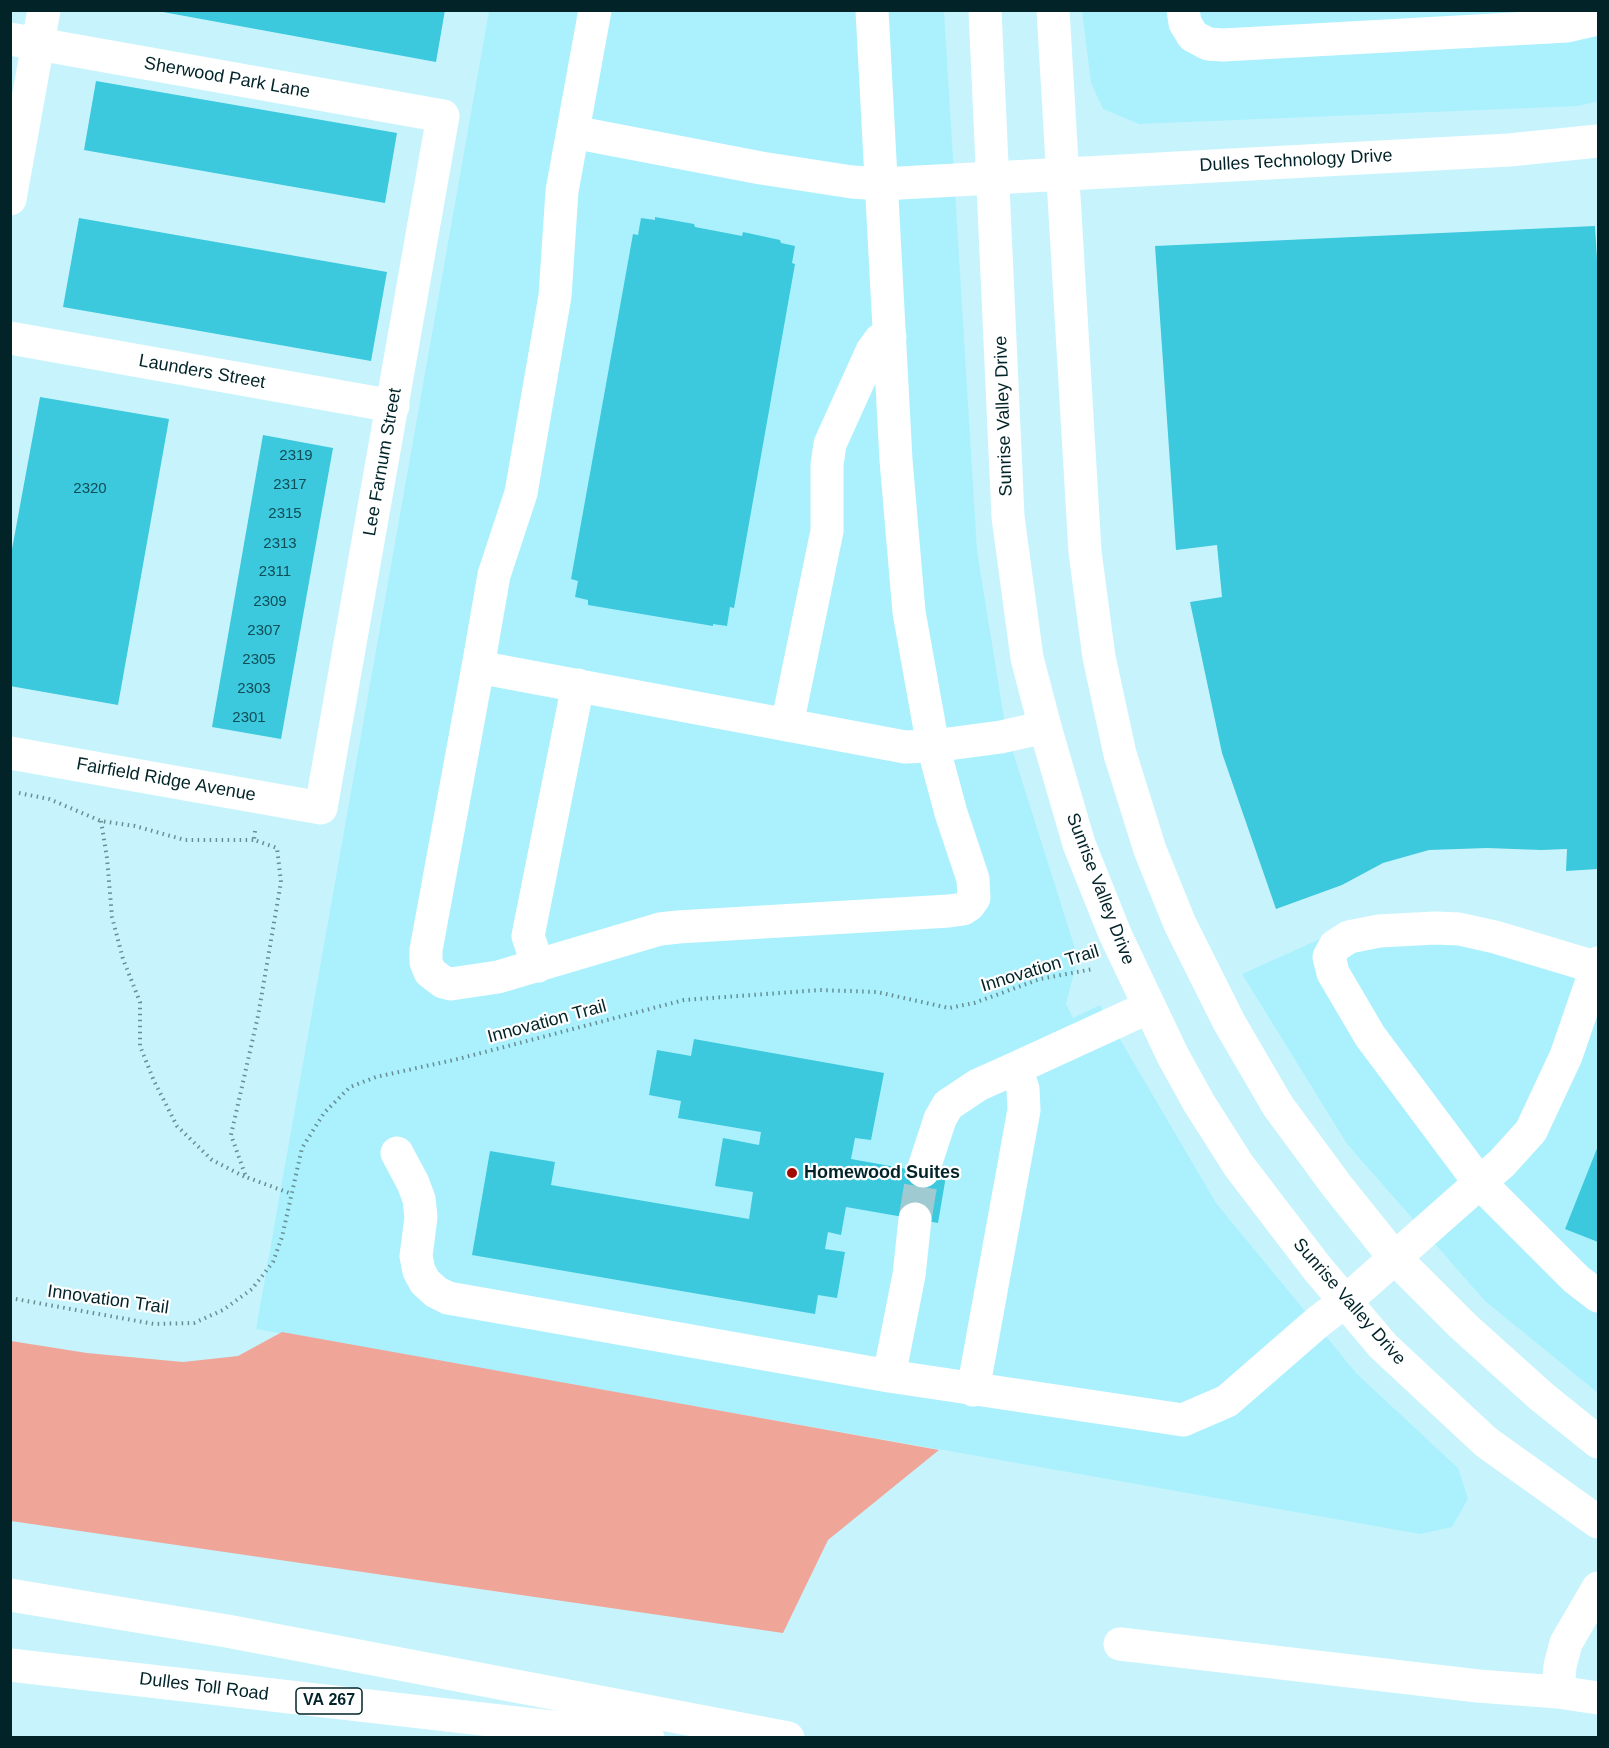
<!DOCTYPE html>
<style>
body{margin:0}
#map{position:relative;width:1609px;height:1748px;overflow:hidden;background:#c7f4fc;font-family:Helvetica,sans-serif}
canvas{display:block}
.frame{position:absolute;inset:0;border:12px solid #022429;pointer-events:none}
</style>
<div id="map">
<canvas width="1609" height="1748"></canvas>
<div class="frame"></div>
</div>
<script>
const context = document.querySelector('canvas').getContext('2d');
context.lineJoin = 'round';
function paint(path, color) { context.fillStyle = color; context.fill(path, 'evenodd'); }
const poly = rows => new Path2D(rows.map(r => 'M' + r).join(''));
function trace(path, color, width, dash) { context.strokeStyle = color; context.lineWidth = width; context.lineCap = dash ? 'butt' : 'round'; context.setLineDash(dash || []); context.stroke(path); }
function drawText(font, color, halo, rows, align = 'center') {
  context.font = font + ' Helvetica,sans-serif'; context.lineWidth = 4.5; context.setLineDash([]); context.textBaseline = 'middle'; context.strokeStyle = halo; context.fillStyle = color; for (const [text, x, y, turn = 0] of rows) {
    context.save(); context.translate(x, y); context.rotate((+turn || 0) * Math.PI / 180); context.textAlign = isNaN(turn) ? turn : align; if (halo) context.strokeText(text, 0, 0); context.fillText(text, 0, 0); context.restore();
  }
}
paint(poly([
 [489,11,944,11,977,551,1006,730,1078,958,1066,1004,1073,1018,1100,1005,1216,1203,1357,1374,1458,1468,1468,1499,1452,1527,1420,1534,256,1329],
 [1082,11,1598,11,1598,101,1579,106,1139,124,1103,109,1091,83],
 [1441,919,1598,965,1598,1393,1485,1301,1347,1144,1242,974,1340,930]
]), '#abf1fd');
paint(poly([
 [282,1332,939,1450,828,1540,783,1633,11,1521,11,1341,87,1353,183,1362,238,1356]
]), '#f0a599');
paint(poly([
 [152,10,445,10,436,62],
 [96,81,397,133,385,203,84,150],
 [655,217,694,224,695,227,742,236,743,232,780,240,781,243,795,246,792,263,795,264,734,608,730,607,727,626,713,624,713,626,588,605,588,600,575,597,578,581,571,579,633,234,638,235,641,218,655,220],
 [79,218,387,272,371,361,63,307],
 [1595,226,1598,276,1598,869,1566,871,1567,849,1541,850,1487,848,1429,850,1383,863,1342,885,1276,909,1222,753,1190,602,1222,597,1217,545,1176,550,1155,246],
 [40,397,169,419,118,705,10,686,10,560],
 [263,435,333,448,281,739,212,727],
 [694,1039,884,1073,871,1140,855,1138,851,1159,946,1176,938,1223,846,1207,841,1235,828,1232,825,1249,845,1252,837,1298,818,1295,815,1314,472,1255,490,1151,555,1162,551,1185,749,1219,753,1192,715,1186,723,1138,759,1145,761,1132,678,1118,681,1101,649,1095,657,1050,691,1056],
 [1598,1146,1598,1242,1565,1229]
]), '#3cc8dd');
trace(poly([
 [915,1219,923,1171]
]), '#a0cad2', 33, [33, 16]);
trace(poly([
 [19,793,49,799,101,821,135,826,185,840,254,840],
 [101,821,107,858,112,917,123,959,140,1002,140,1046,154,1081,177,1126,212,1160,245,1177],
 [255,831,254,840,277,848,281,882,258,1016,231,1135,246,1177,292,1194],
 [10,1298,154,1324,194,1323,223,1310,252,1289,273,1262,282,1237,302,1148,324,1113,350,1087,376,1077,458,1059,684,1000,820,990,877,992,949,1008,974,1003,1040,979,1093,969]
]), '#668e94', 4, [1.5, 4.5]);
trace(poly([
 [872,10,896,460,909,612,933,746,951,813,973,879,974,898,969,905,963,909,949,911,678,927,660,929,498,977,451,984,443,982,430,972,426,962,426,950,478,667,905,747,933,746,1001,737,1045,727],
 [1183,10,1185,23,1193,36,1208,44,1223,45,1567,26,1598,19],
 [10,39,443,116,321,808,10,753],
 [573,132,761,168,852,182,882,184,1509,150,1598,141],
 [10,199,44,10],
 [10,338,393,406],
 [478,667,494,575,521,493,555,296,562,191,595,10],
 [787,725,827,531,827,465,830,444,872,351,880,340,890,337],
 [538,966,528,936,578,685],
 [1598,968,1495,937,1459,929,1435,928,1379,931,1349,937,1335,946,1329,957,1333,973,1370,1036,1479,1182,1576,1279,1598,1296],
 [397,1153,413,1183,419,1199,421,1217,416,1256,419,1271,425,1282,436,1292,448,1298,889,1376,1183,1420,1227,1401,1319,1321,1346,1301,1502,1163,1531,1131,1566,1056,1598,963],
 [923,1171,940,1119,948,1105,978,1085,1016,1068],
 [889,1376,909,1275,915,1219],
 [973,1390,1024,1110,1023,1089,1016,1068,1149,1007],
 [1120,1644,1478,1686,1558,1692,1560,1666,1566,1643,1598,1588],
 [1558,1692,1598,1698]
]), '#fff', 33);
trace(poly([
 [985,10,1008,517,1027,658,1045,727,1079,844,1115,934,1173,1056,1199,1103,1239,1166,1317,1268,1383,1346,1486,1442,1598,1522],
 [1053,10,1085,552,1099,657,1120,754,1150,850,1180,924,1229,1022,1278,1106,1337,1186,1394,1257,1463,1326,1542,1397,1598,1442]
]), '#fff', 33);
trace(poly([
 [10,1595,227,1631,788,1738],
 [10,1665,648,1738]
]), '#fff', 33);
for (const [x, y, r, color] of [
 [792,1173,6,"#a20b03"]
]) { const dot = new Path2D(); dot.arc(x, y, r, 0, 2 * Math.PI); context.fillStyle = color; context.fill(dot); trace(dot, '#fff', 2); }
drawText('15px', '#104d56', null, [
 ["2319",296,456],
 ["2317",290,485],
 ["2320",90,489],
 ["2315",285,514],
 ["2313",280,544],
 ["2311",275,572],
 ["2309",270,602],
 ["2307",264,631],
 ["2305",259,660],
 ["2303",254,689],
 ["2301",249,718]
]);
for (const [x, y, w] of [
 [329,1701,66]
]) { const box = new Path2D(); box.roundRect(x - w / 2, y - 13, w, 26, 4.5); context.fillStyle = '#fff'; context.fill(box); trace(box, '#022429', 1.5); }
drawText('bold 16px', '#022429', null, [
 ["VA 267",329,1701]
]);
drawText('18px', '#022429', '#fff', [
 ["Sherwood Park Lane",227,78,10],
 ["Dulles Technology Drive",1296,161,-3],
 ["Launders Street",202,372,10],
 ["Sunrise Valley Drive",1004,416,-92],
 ["Lee Farnum Street",383,462,-80],
 ["Fairfield Ridge Avenue",166,780,10],
 ["Sunrise Valley Drive",1100,889,69],
 ["Innovation Trail",1040,969,-17],
 ["Innovation Trail",547,1022,-15],
 ["Innovation Trail",108,1300,8],
 ["Sunrise Valley Drive",1349,1302,49],
 ["Dulles Toll Road",204,1687,7]
]);
drawText('bold 18px', '#022429', '#fff', [
 ["Homewood Suites",804,1173]
], 'left');
</script>
